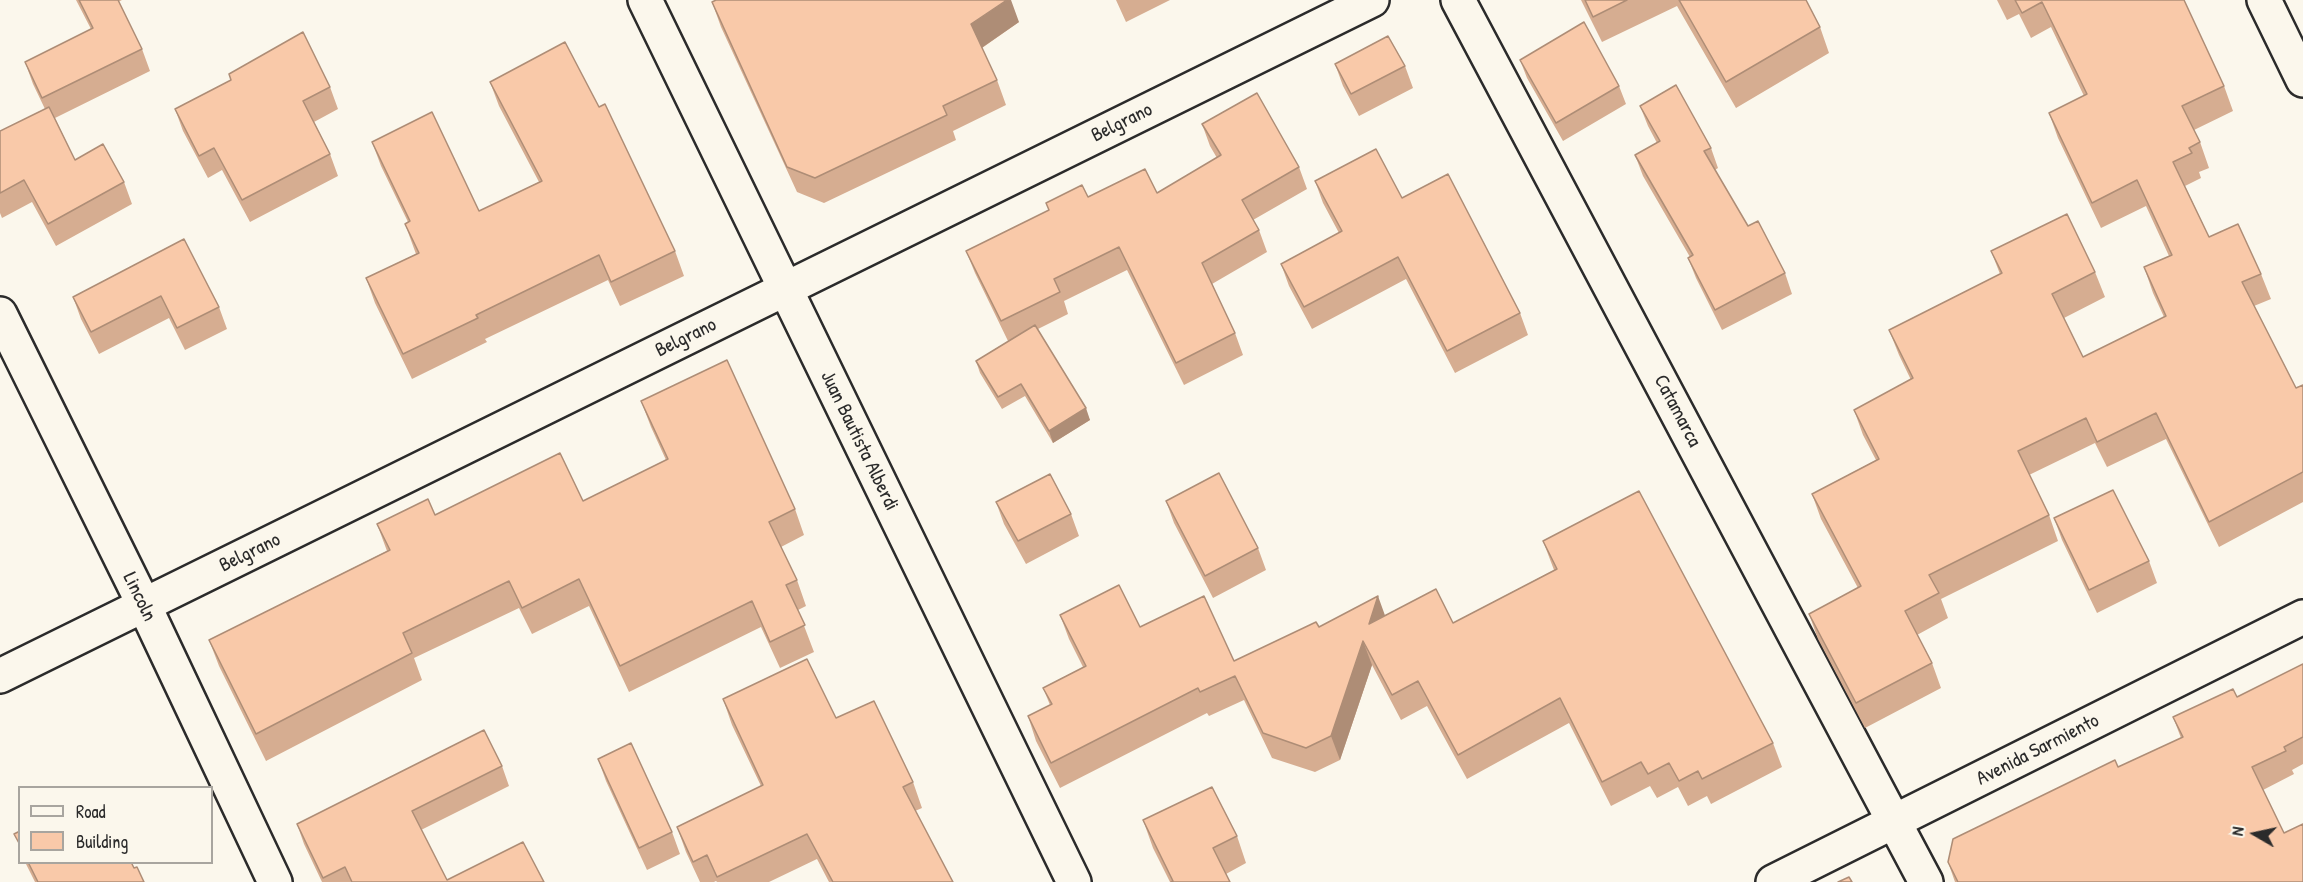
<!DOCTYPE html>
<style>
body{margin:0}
#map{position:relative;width:2303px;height:882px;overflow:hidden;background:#fbf7ec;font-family:"Patrick Hand",sans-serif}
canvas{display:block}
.legend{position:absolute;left:18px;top:786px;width:195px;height:78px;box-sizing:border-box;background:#fbf7ec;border:2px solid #a8a59f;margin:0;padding:8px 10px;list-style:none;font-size:18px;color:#2b2b2b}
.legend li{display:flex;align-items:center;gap:12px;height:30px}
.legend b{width:30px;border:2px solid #a8a59f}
.north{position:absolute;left:2225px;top:804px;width:60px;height:60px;-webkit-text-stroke:4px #fbf7ec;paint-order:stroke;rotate:279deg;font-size:16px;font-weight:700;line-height:24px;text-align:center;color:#2b2b2b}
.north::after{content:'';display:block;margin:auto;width:21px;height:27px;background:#2b2b2b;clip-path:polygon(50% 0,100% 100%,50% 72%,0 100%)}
</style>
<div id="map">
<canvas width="2303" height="882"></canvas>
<ul class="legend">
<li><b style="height:8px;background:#fbf7ec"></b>Road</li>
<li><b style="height:16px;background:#f9c9a9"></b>Building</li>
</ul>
<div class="north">N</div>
</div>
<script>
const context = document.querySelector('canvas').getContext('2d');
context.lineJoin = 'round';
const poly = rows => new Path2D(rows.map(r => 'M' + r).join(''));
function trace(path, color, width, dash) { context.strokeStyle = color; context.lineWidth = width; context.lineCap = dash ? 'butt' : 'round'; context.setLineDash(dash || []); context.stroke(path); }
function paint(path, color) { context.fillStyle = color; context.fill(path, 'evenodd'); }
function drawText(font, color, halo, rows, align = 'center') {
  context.font = font + ' "Patrick Hand",sans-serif'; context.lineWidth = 5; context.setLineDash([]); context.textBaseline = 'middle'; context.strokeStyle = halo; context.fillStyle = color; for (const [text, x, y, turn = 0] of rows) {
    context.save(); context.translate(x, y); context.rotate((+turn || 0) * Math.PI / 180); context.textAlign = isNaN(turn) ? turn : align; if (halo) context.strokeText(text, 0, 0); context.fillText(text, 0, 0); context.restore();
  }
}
const minor = poly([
 [645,0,1074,882],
 [1458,0,1926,882],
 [2264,0,2303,80],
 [0,314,144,605,275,882],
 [0,676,1372,0]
]);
const secondary = poly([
 [1773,882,2303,617]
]);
trace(minor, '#2b2b2b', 38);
trace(secondary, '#2b2b2b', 38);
trace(minor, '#fbf7ec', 33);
trace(secondary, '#fbf7ec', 33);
paint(poly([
 [76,0,122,0,118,2,142,49,150,71,55,118,75,160,124,182,132,204,56,246,32,202,2,218,0,213,0,131,45,109,33,84,25,62,91,29],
 [1116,0,1170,0,1126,22],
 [1581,0,1806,0,1820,27,1829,53,1736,108,1677,6,1602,42],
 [1997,0,2184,0,2224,86,2233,111,2194,130,2200,142,2209,168,2199,172,2201,178,2185,186,2209,237,2261,274,2271,299,2254,306,2296,388,2303,385,2303,502,2219,547,2166,439,2107,467,2095,443,2029,475,2049,515,2058,541,1941,599,1948,618,1917,635,1932,663,1941,688,1865,728,1818,639,1809,614,1858,588,1821,519,1812,494,1876,460,1863,435,1854,410,1911,380,1899,355,1889,330,2000,274,1991,251,2095,272,2105,297,2064,318,2083,357,2164,317,2153,293,2144,267,2169,256,2146,206,2101,228,2058,138,2049,113,2084,96,2051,27,2031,38,2019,14,2007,20],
 [712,2,1019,22,982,48,997,80,1006,105,953,131,956,140,824,203,797,192,721,27],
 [1520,60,1619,86,1626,104,1563,141,1527,78],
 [1335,64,1405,66,1413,88,1359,116,1343,86],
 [229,74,330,87,338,109,314,122,330,154,338,176,250,222,222,170,208,178,183,131,175,109,231,80],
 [490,82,675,251,684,276,620,306,608,280,485,339,487,342,412,379,375,303,366,278,416,254,405,224,408,222,381,166,372,142,479,211,539,182,499,106],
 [1640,106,1711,148,1718,168,1715,170,1748,226,1785,273,1792,294,1722,330,1696,278,1688,258,1690,257,1643,176,1635,155,1657,143,1648,126],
 [1202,124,1299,167,1307,189,1253,220,1259,230,1267,252,1212,284,1235,333,1243,355,1184,385,1127,270,1064,301,1068,314,1038,329,1090,420,1053,443,1025,396,1002,409,980,373,976,361,1008,341,975,273,966,251,1049,210,1046,203,1088,197,1157,193,1217,158,1210,146],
 [1315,181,1402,198,1520,313,1528,335,1455,373,1406,279,1312,329,1289,286,1281,264,1339,233,1323,203],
 [184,239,219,307,227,329,185,350,169,318,99,354,81,319,73,297],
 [641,401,795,509,804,535,781,547,797,580,806,606,798,610,814,652,780,668,761,627,629,692,589,606,532,634,519,608,414,658,422,680,266,761,219,666,209,640,387,551,377,524,435,515,583,501,666,460,651,427],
 [1166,501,1258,548,1266,570,1213,598,1174,523],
 [996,502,1071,514,1079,536,1026,564,1004,524],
 [2054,518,2149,561,2157,583,2097,613,2062,540],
 [1543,541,1773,743,1782,767,1711,804,1707,796,1688,806,1678,787,1657,798,1650,786,1611,806,1569,723,1467,779,1427,706,1401,720,1372,665,1340,760,1315,772,1272,758,1244,700,1209,716,1207,713,1060,788,1036,741,1028,716,1050,705,1043,688,1083,667,1069,639,1060,615,1140,627,1234,661,1319,627,1385,615,1453,623,1554,570],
 [2303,664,2303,764,2292,770,2294,774,2263,790,2284,833,2303,882,1955,882,1948,862,2118,767,2181,738,2173,717,2237,697],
 [723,699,836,718,913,782,922,808,915,811,953,882,829,882,817,859,769,882,717,882,716,881,714,882,700,882,686,852,677,827,761,786,732,725],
 [598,759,672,832,680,854,647,870,606,781],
 [502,766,509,786,421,830,447,880,544,882,322,882,304,844,297,824],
 [1143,820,1237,836,1246,863,1226,874,1230,882,1170,882,1153,848],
 [25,862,131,862,134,868,144,882,35,882]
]), '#d6ad91');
paint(poly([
 [1007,0,1011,0,1019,22,980,49,971,24],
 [1086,408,1090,420,1053,443,1049,431],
 [1378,596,1387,621,1369,624],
 [1363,641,1372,665,1340,760,1331,736]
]), '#ae8d76');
const building = poly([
 [79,0,118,0,142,49,42,98,25,62,93,28,79,0],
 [716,0,1007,0,971,24,997,80,943,106,947,115,815,178,787,167,712,2,716,0],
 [1585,0,1627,0,1593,17,1585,0],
 [1679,0,1806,0,1820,27,1726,82,1679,0],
 [2015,0,2184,0,2224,86,2182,106,2200,142,2189,148,2192,153,2173,162,2209,237,2238,224,2261,274,2242,282,2296,388,2303,385,2303,472,2209,522,2156,413,2097,442,2086,418,2018,451,2049,515,1929,575,1939,593,1905,611,1932,663,1856,703,1809,614,1861,586,1812,494,1879,459,1854,410,1913,378,1889,330,2002,273,1991,251,2067,214,2095,272,2052,294,2083,357,2166,316,2144,267,2172,255,2137,180,2092,203,2049,113,2087,94,2042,2,2022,13,2015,0],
 [1584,22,1619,86,1556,123,1520,60,1584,22],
 [303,32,330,87,303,101,330,154,242,200,214,148,199,156,175,109,231,80,229,74,303,32],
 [1388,36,1405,66,1351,94,1335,64,1388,36],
 [565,42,599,107,605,104,675,251,611,282,599,255,476,315,478,318,403,354,366,278,419,253,405,224,410,221,372,142,432,112,479,211,542,181,490,82,565,42],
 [1676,85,1711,148,1704,151,1748,226,1758,221,1785,273,1715,310,1688,258,1693,255,1635,155,1660,141,1640,106,1676,85],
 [1257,93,1299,167,1242,200,1259,230,1202,263,1235,333,1176,363,1119,247,1054,279,1060,292,1001,321,966,251,1049,210,1046,203,1082,185,1088,197,1145,169,1157,193,1221,155,1202,124,1257,93],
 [49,107,75,160,103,144,124,182,48,224,24,180,0,193,0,131,49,107],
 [1376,149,1402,198,1448,174,1520,313,1447,351,1398,257,1304,307,1281,264,1342,231,1315,181,1376,149],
 [184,239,219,307,177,328,161,296,91,332,73,297,184,239],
 [1035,325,1086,408,1049,431,1021,384,998,397,976,361,1035,325],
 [727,360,795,509,769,522,797,580,786,585,805,625,770,642,752,601,620,666,579,579,522,608,509,581,403,633,412,653,256,734,209,640,390,550,377,524,428,499,435,515,560,453,583,501,668,459,641,401,727,360],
 [1219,473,1258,548,1205,576,1166,501,1219,473],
 [1050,474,1071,514,1018,541,996,502,1050,474],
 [2113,490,2149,561,2089,590,2054,518,2113,490],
 [1639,491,1773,743,1702,779,1698,771,1679,781,1669,763,1648,774,1641,762,1602,782,1560,698,1458,755,1418,681,1392,695,1363,641,1331,736,1306,748,1263,733,1235,676,1200,692,1198,688,1051,763,1028,716,1052,704,1043,688,1086,666,1060,615,1119,585,1140,627,1204,596,1234,661,1316,622,1319,627,1378,596,1369,624,1436,589,1453,623,1557,569,1543,541,1639,491],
 [807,659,836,718,874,701,913,782,903,787,953,882,833,882,807,834,717,877,707,855,693,862,677,827,763,785,723,699,807,659],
 [2303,664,2303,737,2284,747,2286,751,2252,767,2284,833,2303,824,2303,882,1958,882,1948,862,1953,839,2115,760,2118,767,2183,737,2173,717,2233,689,2237,697,2303,664],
 [484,730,502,766,412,811,447,880,523,842,544,882,352,882,345,867,323,878,297,824,484,730],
 [631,743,672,832,639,848,598,759,631,743],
 [1212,787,1237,836,1213,848,1230,882,1171,882,1173,881,1143,820,1212,787],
 [20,831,20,845,14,834,20,831],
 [28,862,131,862,134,868,137,867,144,882,38,882,28,862],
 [1849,877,1852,882,1838,882,1849,877]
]);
paint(building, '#f9c9a9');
trace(building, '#ae8d76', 1.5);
drawText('20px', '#2b2b2b', '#fbf7ec', [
 ["Belgrano",1122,123,-26],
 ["Belgrano",686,338,-26],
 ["Catamarca",1677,411,62],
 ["Juan Bautista Alberdi",859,441,64],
 ["Belgrano",250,553,-26],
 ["Lincoln",139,597,64],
 ["Avenida Sarmiento",2038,750,-27]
]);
</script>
